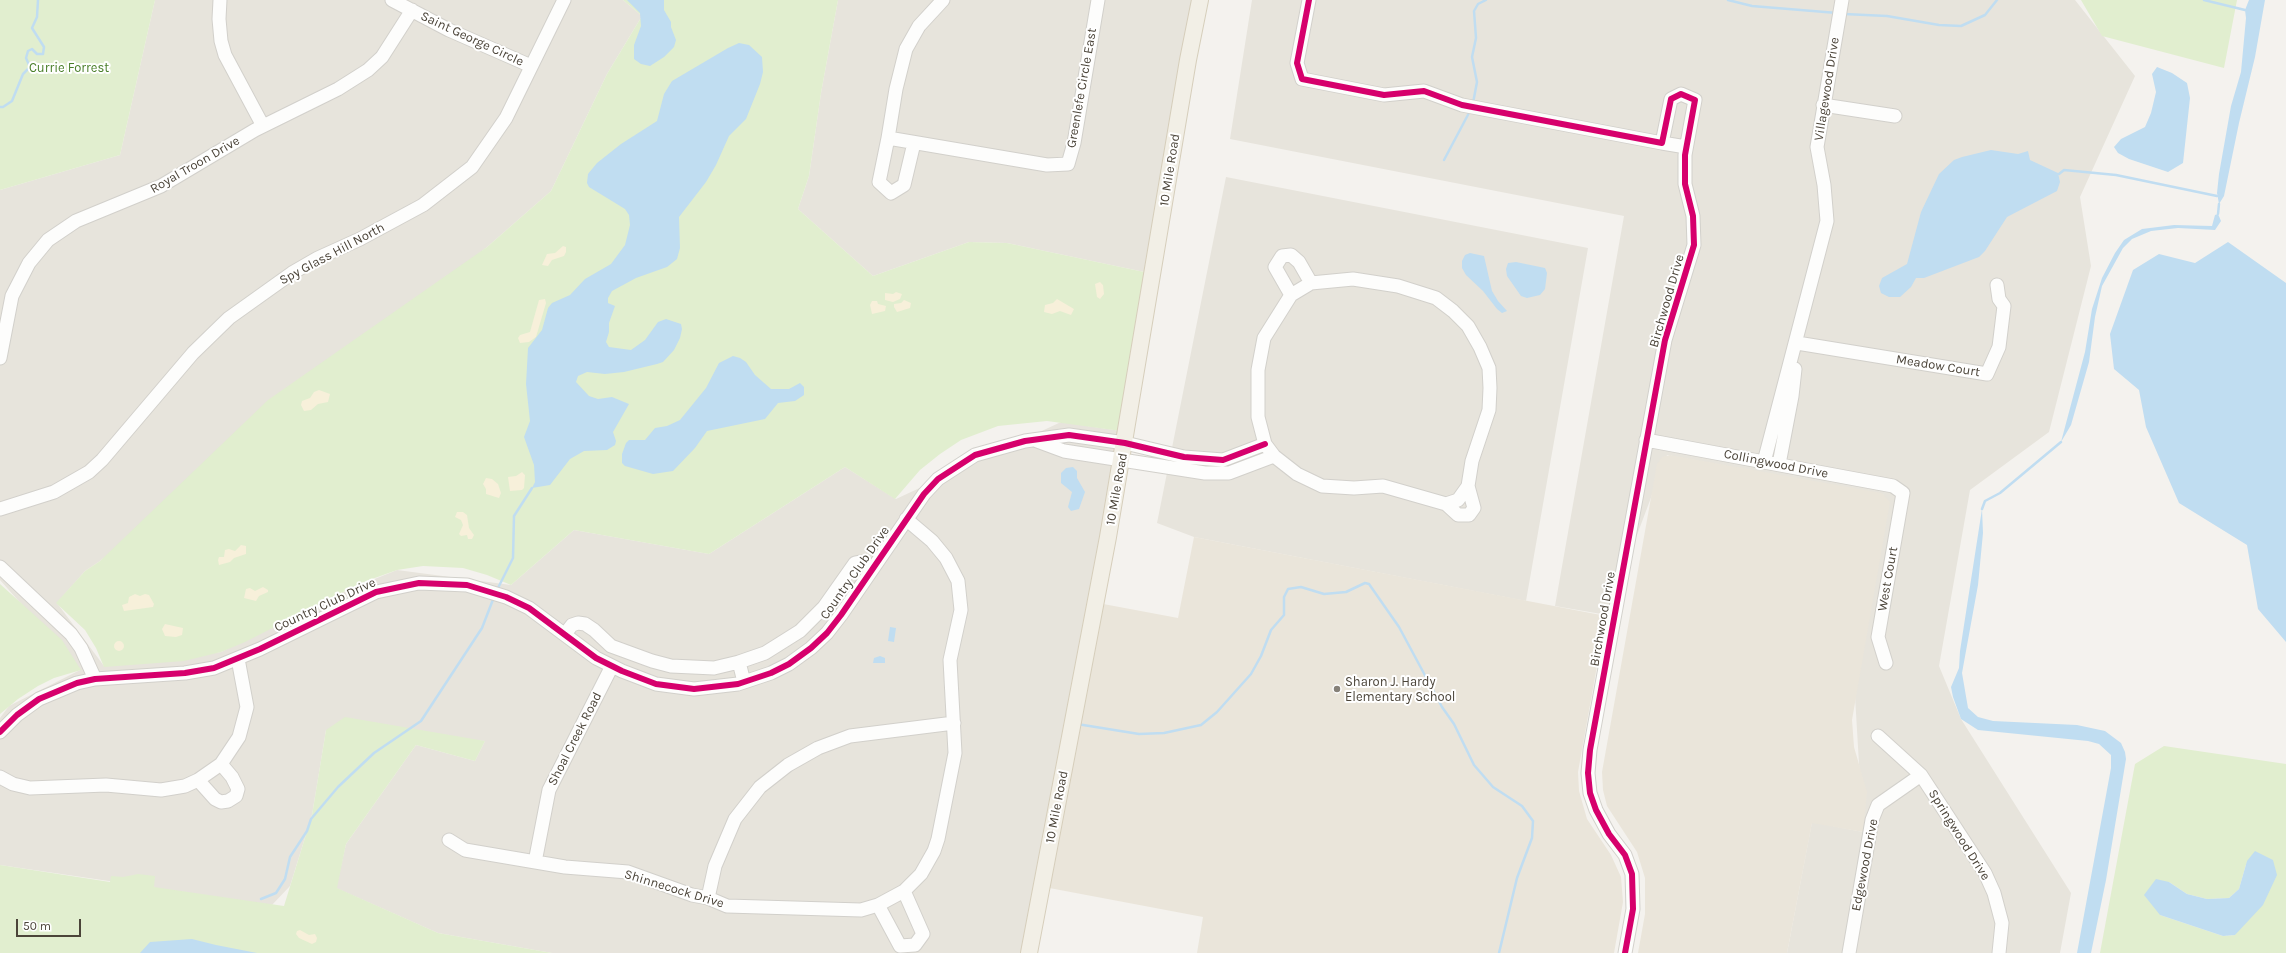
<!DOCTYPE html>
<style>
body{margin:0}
#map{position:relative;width:2286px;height:953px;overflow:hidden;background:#f4f2ee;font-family:Karla,sans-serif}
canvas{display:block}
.scale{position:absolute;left:16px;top:919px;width:65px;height:18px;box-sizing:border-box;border:2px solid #4b4439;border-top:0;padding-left:5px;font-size:12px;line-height:14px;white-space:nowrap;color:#4b4439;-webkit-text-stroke:3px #fff;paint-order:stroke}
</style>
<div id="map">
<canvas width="2286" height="953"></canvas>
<div class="scale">50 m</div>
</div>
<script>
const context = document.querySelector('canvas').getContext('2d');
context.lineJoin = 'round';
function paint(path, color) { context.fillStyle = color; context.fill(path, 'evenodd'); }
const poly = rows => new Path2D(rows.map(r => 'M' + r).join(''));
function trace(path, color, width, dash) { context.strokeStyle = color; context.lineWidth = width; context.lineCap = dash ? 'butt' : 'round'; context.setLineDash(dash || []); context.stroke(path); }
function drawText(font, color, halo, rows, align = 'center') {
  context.font = font + ' Karla,sans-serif'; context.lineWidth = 4; context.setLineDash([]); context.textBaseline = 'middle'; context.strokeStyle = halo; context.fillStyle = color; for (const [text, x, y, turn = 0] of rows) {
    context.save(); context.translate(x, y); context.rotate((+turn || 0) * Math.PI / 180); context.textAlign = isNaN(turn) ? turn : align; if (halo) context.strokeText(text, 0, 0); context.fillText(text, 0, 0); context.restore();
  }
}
paint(poly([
 [155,0,623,0,642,16,607,74,551,191,487,247,100,561,85,571,57,603,104,666,221,652,350,589,397,570,511,585,574,530,709,554,845,467,896,499,1061,422,1121,431,1023,953,552,953,438,933,336,888,346,844,416,745,475,761,485,741,326,730,312,815,290,886,272,905,0,865,0,718,9,706,80,670,0,580,0,190,120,155],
 [838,0,1193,0,1149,273,1007,243,969,242,873,276,798,209,809,176,821,93],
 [1252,0,2075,0,2135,76,2080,197,2091,266,2049,432,1970,490,1939,666,1961,719,2071,893,2060,953,1787,953,1812,822,1863,832,1855,696,1884,495,1667,455,1607,615,1555,606,1624,216,1230,139],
 [1226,177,1588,248,1526,601,1194,537,1157,523]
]), '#e7e4dc');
paint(poly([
 [1670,455,1881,493,1884,495,1890,502,1852,720,1854,747,1867,792,1863,832,1812,823,1787,953,1638,953,1645,914,1645,878,1637,852,1607,806,1603,790,1602,772,1657,464,1662,457],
 [1194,537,1606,616,1578,772,1579,791,1587,819,1611,855,1621,877,1623,902,1614,953,1197,953,1203,917,1044,887,1098,603,1178,618]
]), '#eae5da');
paint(poly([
 [0,0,155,0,120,155,0,190],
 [623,0,838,0,821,93,809,176,798,209,873,276,969,242,1007,243,1149,273,1121,431,1047,421,998,426,961,440,940,454,920,470,895,499,845,467,709,554,574,530,511,585,487,575,463,568,423,566,397,570,361,583,245,642,221,652,184,661,104,667,96,648,85,630,56,603,85,571,100,561,268,400,487,247,551,191,607,74,642,16],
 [2081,0,2237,0,2224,68,2102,36],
 [0,584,62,640,81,670,54,678,38,686,18,699,0,714],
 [345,717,485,741,475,761,416,745,346,844,337,888,438,933,552,953,0,953,0,865,110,882,111,876,123,877,138,874,155,876,154,887,284,906,312,815,326,730],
 [2164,746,2286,764,2286,953,2100,953,2135,764],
 [2247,861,2235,935,2223,936,2160,915,2169,882,2187,894,2207,899,2229,898,2239,889]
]), '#e1eecf');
paint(poly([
 [563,246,566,247,566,252,564,256,552,260,548,266,542,265,547,254,555,253],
 [1100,282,1103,285,1104,294,1100,299,1097,297,1095,284],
 [896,292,902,294,900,299,893,302,885,300,885,293,893,294],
 [545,299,546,303,536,337,529,342,520,343,518,338,520,335,530,332,539,300],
 [1057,299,1074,309,1071,315,1060,311,1052,314,1044,312,1045,305,1053,303],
 [904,300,911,303,910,308,897,312,894,307,894,304,901,303],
 [872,301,877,301,878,304,886,306,885,311,872,314,870,305],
 [319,390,330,394,328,402,318,404,311,410,304,411,301,405,302,401,310,398,314,392],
 [522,472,525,475,524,488,522,490,510,491,508,477,516,476],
 [486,478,492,479,498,484,501,493,499,498,486,494,486,489,483,484],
 [457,512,463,512,467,515,469,528,474,535,472,539,468,539,467,535,461,536,459,534,463,525,461,520,455,517],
 [241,545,246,546,246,554,234,558,230,562,219,565,218,560,219,557,224,557,225,550,229,549,235,551],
 [263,587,268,590,268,592,259,596,256,601,244,598,246,589,250,588,255,591],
 [135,594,140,596,145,594,149,595,154,604,153,607,124,611,122,605,128,603,129,597],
 [165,624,183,628,182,635,176,637,165,636,162,629],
 '114 646a5 5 0 1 1 10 0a5 5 0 1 1-10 0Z',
 [300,930,309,935,315,934,317,938,316,942,312,944,299,938,296,934,297,931]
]), '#f7f0da');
paint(poly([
 [627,0,664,0,664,10,671,22,671,27,676,40,674,47,664,57,650,66,641,64,634,59,634,45,641,26,640,13],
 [2249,0,2265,0,2255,57,2239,123,2224,196,2219,204,2217,193,2219,174,2231,106,2241,72,2246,18,2245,10],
 [739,43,749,45,762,57,763,72,760,84,746,119,729,136,716,165,706,182,679,217,680,248,677,259,667,267,636,278,612,291,608,298,608,303,615,306,609,323,609,332,606,342,609,347,631,350,645,340,658,322,666,319,681,324,682,329,680,338,674,350,663,362,657,364,624,372,605,374,587,372,578,376,576,382,589,396,598,399,612,397,629,404,613,432,616,441,615,445,607,450,584,451,570,459,550,485,532,488,535,482,534,465,524,437,530,421,526,384,528,348,542,330,548,308,552,303,570,295,585,279,611,264,625,245,630,225,629,215,625,209,589,187,587,183,588,174,597,163,621,144,657,121,664,94,672,81,728,48],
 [2157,67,2172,73,2187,83,2190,98,2183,163,2168,172,2129,159,2118,153,2114,147,2121,139,2145,127,2151,113,2156,92,2152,74],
 [1991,150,2018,154,2028,151,2030,160,2058,173,2060,182,2057,191,2007,217,1985,251,1979,257,1924,278,1916,278,1911,287,1900,297,1889,297,1881,293,1879,286,1882,278,1907,264,1921,212,1939,174,1954,160,1962,157],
 [2218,214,2221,221,2215,230,2178,228,2151,231,2132,239,2123,248,2102,286,2095,317,2089,362,2071,425,2061,442,2085,352,2092,309,2102,278,2115,253,2124,240,2142,229,2174,225,2212,226,2215,215],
 [2228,242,2286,283,2286,642,2258,609,2247,545,2179,503,2146,427,2139,390,2114,369,2110,334,2133,270,2159,254,2195,263],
 [1470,253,1484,256,1492,291,1498,301,1507,311,1502,313,1497,309,1483,291,1466,275,1462,268,1462,261,1465,255],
 [1516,262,1545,268,1547,273,1545,289,1540,295,1527,298,1521,296,1507,276,1506,269,1508,263],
 [733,356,740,358,746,362,755,375,771,389,789,389,800,383,804,387,804,395,795,401,778,403,765,419,707,431,695,448,673,471,653,474,625,466,622,463,622,454,626,443,629,440,645,440,655,428,667,426,680,420,706,388,719,363],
 [1073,467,1077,471,1077,478,1085,492,1079,509,1071,511,1068,507,1072,492,1061,483,1061,473,1066,468],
 [1982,509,1983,533,1978,585,1962,673,1968,708,1978,717,1993,721,2077,725,2105,731,2121,743,2125,752,2126,759,2106,880,2091,953,2077,953,2111,768,2111,755,2099,744,2088,741,1978,730,1961,719,1953,697,1951,687,1959,668,1960,651],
 [890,627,896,628,894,642,888,641],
 [880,656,885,658,885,663,873,663,874,658],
 [2255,851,2273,860,2277,875,2263,905,2235,935,2223,936,2160,915,2144,895,2156,879,2169,882,2187,894,2207,899,2229,898,2239,889,2247,861],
 [192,939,216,945,257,953,140,953,150,942]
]), '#c0ddf1');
trace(poly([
 [1728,0,1752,6,1837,13],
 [2204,0,2245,10],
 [1844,14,1887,16,1939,25,1961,26,1985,15,1997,0],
 [1473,103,1477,82,1472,57,1476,38,1474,11,1478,4,1486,0],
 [0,107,3,107,12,101,23,74,30,67,26,58,28,51,32,49,37,54,43,54,44,47,32,28,37,17,38,0],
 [1444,160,1470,111],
 [2059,174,2064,170,2116,175,2217,196],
 [2218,214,2219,204],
 [1982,509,1985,501,2000,493,2061,442],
 [497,590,513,558,514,516,532,488],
 [1077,724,1139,734,1164,733,1201,725,1217,712,1251,674,1261,656,1271,630,1284,615,1284,597,1288,589,1301,587,1324,594,1346,592,1365,583,1369,584,1399,627,1442,707,1454,724,1474,765,1493,787,1522,806,1533,821,1532,838,1517,878,1499,953],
 [261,899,276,893,285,879,290,857,307,831,311,819,338,787,374,753,421,721,482,628,494,597]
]), '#c0ddf1', 2.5);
const minor = poly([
 [220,0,219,19,221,41,225,55,263,126],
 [392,0,449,30,531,66],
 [943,0,919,26,906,49,896,89,888,138,1047,165,1068,164,1074,143,1098,0],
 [1309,0,1297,63,1302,79,1384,95,1424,91,1462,105,1662,143,1671,99,1681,94,1695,100,1685,155,1685,184,1693,216,1694,245,1665,340,1590,750,1588,773,1590,793,1596,810,1609,834,1625,855,1632,874,1633,909,1625,953],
 [1823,105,1895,116],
 [888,138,879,182,891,193,904,185,914,143],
 [1662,143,1686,147],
 [1353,279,1398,286,1436,298,1453,311,1468,326,1480,347,1489,368,1490,388,1489,410,1472,461,1468,486,1458,500,1446,504,1383,486,1354,488,1322,486,1297,474,1274,456,1265,444,1258,417,1258,370,1264,338,1291,295,1311,283,1353,279],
 [1291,295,1275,267,1282,256,1291,255,1299,262,1311,283],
 [1797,343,1987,374,1999,347,2004,306,1999,299,1997,285],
 [0,358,12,296,29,263,48,240,76,221,161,186,255,130,338,89,368,70,382,57,412,10],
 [1646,440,1893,486,1903,493,1878,637,1886,663],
 [1037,441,1064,451,1205,473,1229,473,1274,456],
 [1764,462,1827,221,1824,185,1817,147,1842,0],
 [1779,464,1792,396,1795,369],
 [1446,504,1458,515,1469,515,1474,508,1468,486],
 [0,509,54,492,89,472,102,460,193,353,229,318,292,273,318,258,360,239,423,205,472,167,506,118,564,0],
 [0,567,71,634,81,648,95,679],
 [565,634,572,625,578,623,585,624,594,630,611,646,652,661,671,666,714,668,739,662],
 [744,682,739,662,765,653,800,631,824,607,855,563,860,562,872,569],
 [0,732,17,715,39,699,77,683,95,679,185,673,214,668,260,649,376,592,419,583,467,585,506,597,529,608,596,658,622,671,656,684,694,689,738,684,771,673,789,664,811,648,827,633,841,615,924,494,938,479,975,455,1025,441,1069,435,1125,443,1184,457,1223,460,1265,444],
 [1878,736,1921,775,1985,873,1994,893,2002,923,1999,953],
 [0,777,13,784,30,788,106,785,161,790,185,786,198,780,221,764,239,737,247,707,238,659],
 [198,780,215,799,221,802,228,801,236,796,238,789,232,777,221,764],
 [449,840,465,850,565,867,628,872,692,895,708,898,727,906,861,910,878,905,904,891,921,874,934,851,938,839,955,753,950,660,961,610,958,581,946,558,932,541,906,519],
 [535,862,549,790,612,666],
 [708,898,715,866,735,819,760,787,788,765,818,748,850,736,954,723],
 [878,905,900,946,915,945,923,934,904,891],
 [1849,953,1872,820,1878,805,1921,775]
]);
const major = poly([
 [1029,953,1108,537,1188,60,1200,0]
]);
trace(minor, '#d2d0cb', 15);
trace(major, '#d6cebb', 18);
trace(minor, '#fdfdfc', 13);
trace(major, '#f2efe6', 16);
trace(poly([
 [1309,0,1297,63,1302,79,1384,95,1424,91,1462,105,1662,143,1671,99,1681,94,1695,100,1685,155,1685,184,1693,216,1694,245,1665,340,1590,750,1588,773,1590,793,1596,810,1609,834,1625,855,1632,874,1633,909,1625,953],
 [0,732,17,715,39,699,77,683,95,679,185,673,214,668,260,649,376,592,419,583,467,585,506,597,529,608,596,658,622,671,656,684,694,689,738,684,771,673,789,664,811,648,827,633,841,615,924,494,938,479,975,455,1025,441,1069,435,1125,443,1184,457,1223,460,1265,444]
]), '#d6006c', 6);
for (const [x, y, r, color] of [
 [1337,689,4,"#868178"]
]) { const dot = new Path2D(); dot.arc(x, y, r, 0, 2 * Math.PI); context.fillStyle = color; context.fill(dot); trace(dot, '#fff', 1.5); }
drawText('13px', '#4b4439', '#fff', [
 ["Saint George Circle",472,39,25],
 ["Greenlefe Circle East",1082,88,-80],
 ["Villagewood Drive",1827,89,-81],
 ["Royal Troon Drive",195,165,-30],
 ["10 Mile Road",1170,170,-81],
 ["Spy Glass Hill North",332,254,-28],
 ["Birchwood Drive",1667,301,-74],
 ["Meadow Court",1938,366,9],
 ["Collingwood Drive",1776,464,11],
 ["10 Mile Road",1117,489,-80],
 ["Country Club Drive",855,573,-55],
 ["West Court",1888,579,-80],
 ["Country Club Drive",325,605,-25],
 ["Birchwood Drive",1603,619,-80],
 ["Shoal Creek Road",575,739,-63],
 ["10 Mile Road",1057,807,-79],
 ["Springwood Drive",1959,835,58],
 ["Edgewood Drive",1865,865,-79],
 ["Shinnecock Drive",674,889,17]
]);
drawText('13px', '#4a7f2a', '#fff', [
 ["Currie Forrest",69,68]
]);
drawText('13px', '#4b4439', '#fff', [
 ["Sharon J. Hardy",1345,682],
 ["Elementary School",1345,697]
], 'left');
</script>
